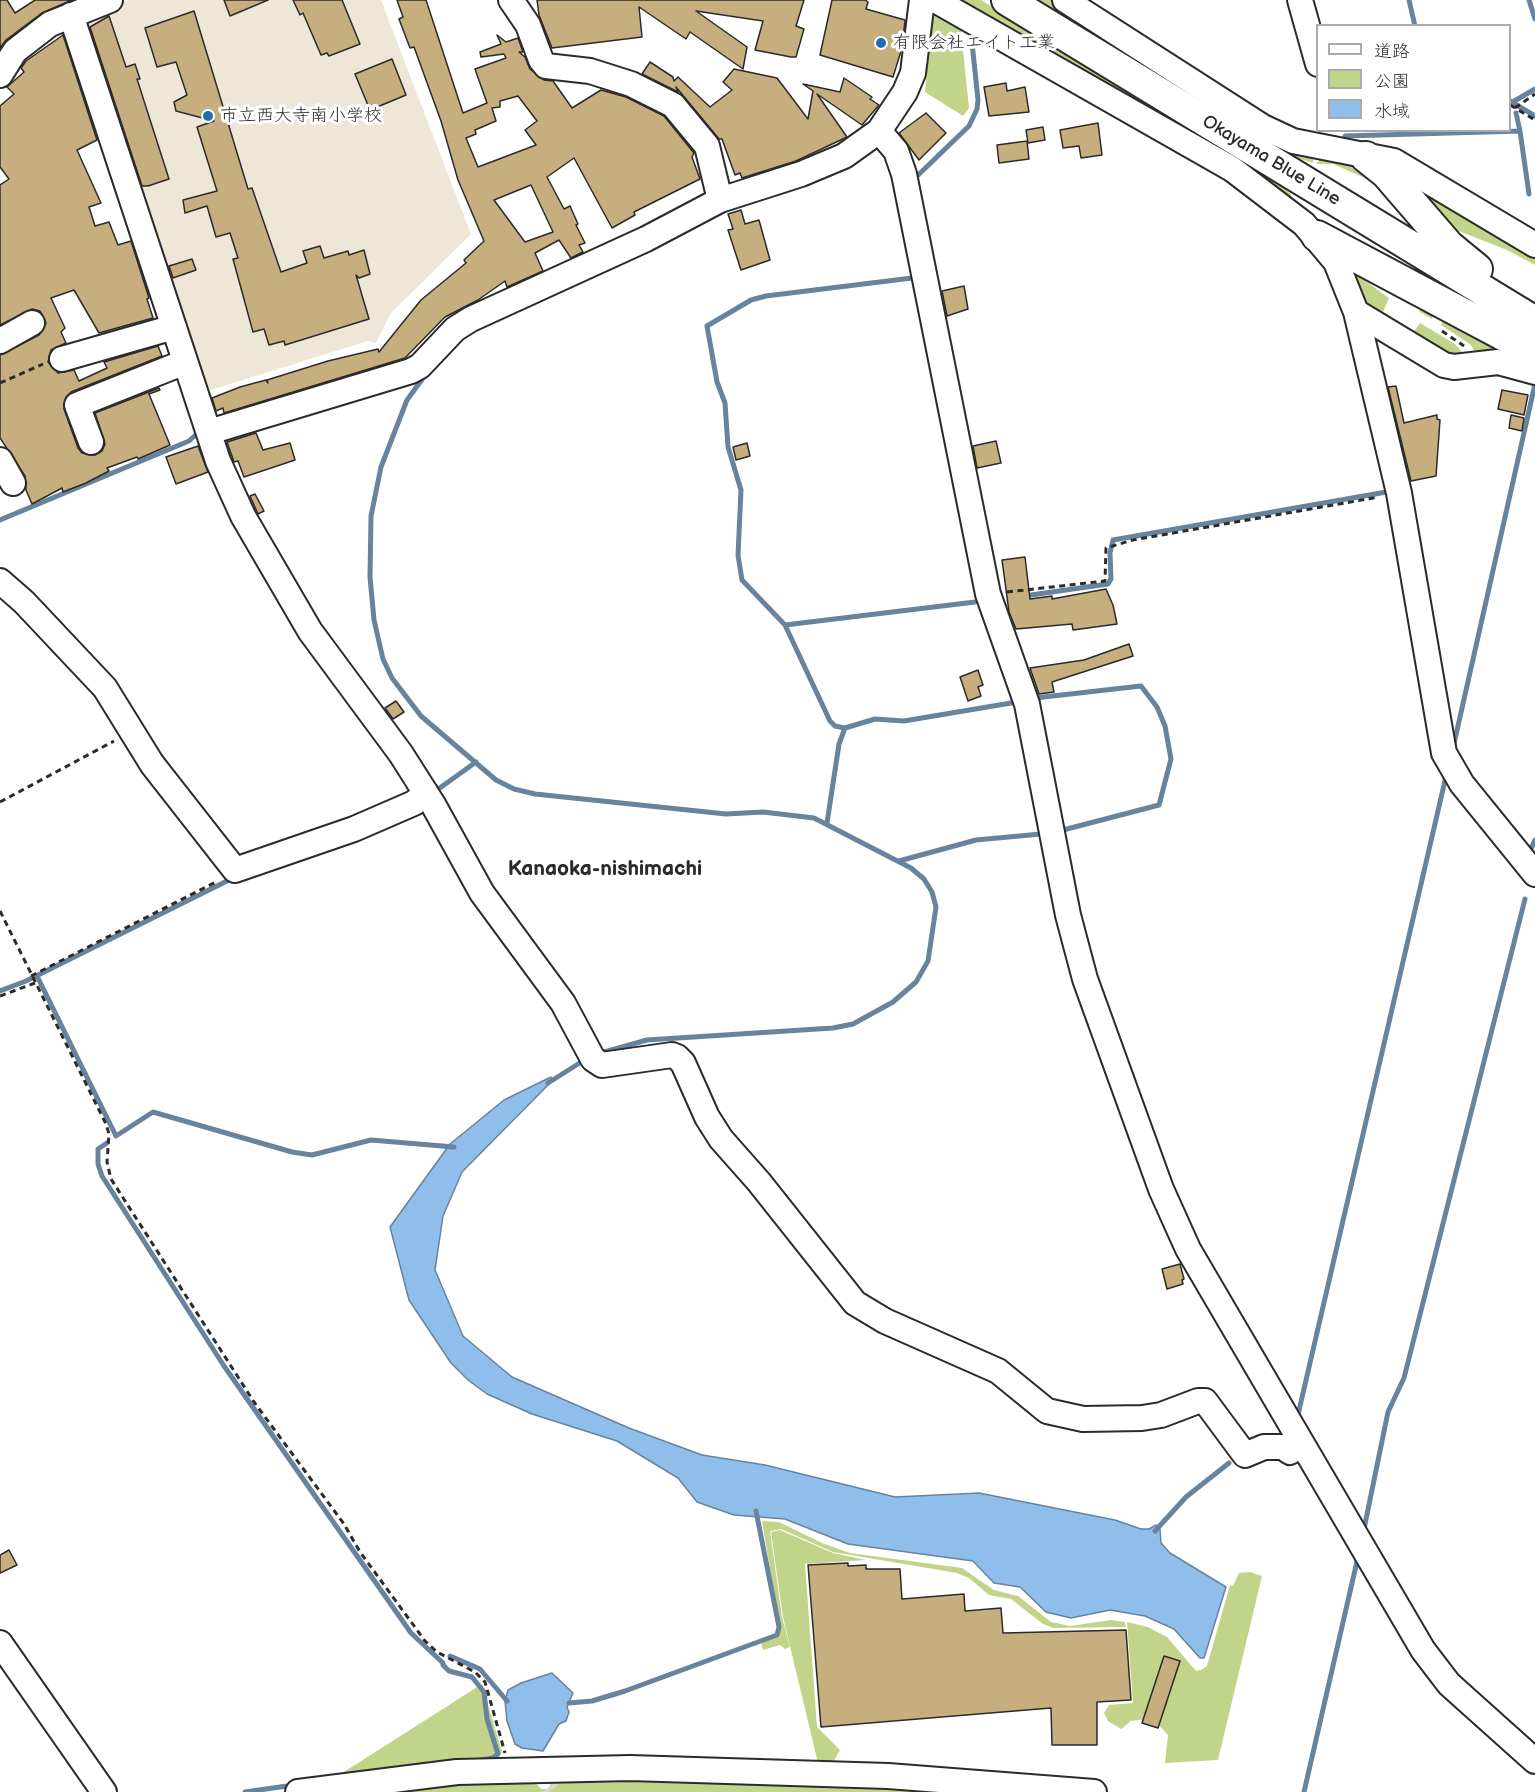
<!DOCTYPE html>
<meta charset="utf-8">
<style>
body{margin:0}
#map{position:relative;width:1535px;height:1792px;overflow:hidden;background:#fff;font-family:"Balsamiq Sans","Klee One",sans-serif}
canvas{display:block}
.legend{position:absolute;left:1316px;top:24px;width:195px;height:108px;box-sizing:border-box;background:#fff;border:2px solid #aaa;margin:0;padding:8px 10px;list-style:none;font-size:18px;color:#2b2b2b}
.legend li{display:flex;align-items:center;gap:12px;height:30px}
.legend b{width:30px;border:2px solid #aaa}
</style>
<div id="map">
<canvas width="1535" height="1792"></canvas>
<ul class="legend">
<li><b style="height:8px;background:#fff"></b>道路</li>
<li><b style="height:16px;background:#c2d489"></b>公園</li>
<li><b style="height:16px;background:#8fbeea"></b>水域</li>
</ul>
</div>
<script>
const context = document.querySelector('canvas').getContext('2d');
context.lineJoin = 'round';
function paint(path, color) { context.fillStyle = color; context.fill(path, 'evenodd'); }
const poly = rows => new Path2D(rows.map(r => 'M' + r).join(''));
function trace(path, color, width, dash) { context.strokeStyle = color; context.lineWidth = width; context.lineCap = dash ? 'butt' : 'round'; context.setLineDash(dash || []); context.stroke(path); }
function drawText(font, color, halo, rows, align = 'center') {
  context.font = font + ' "Balsamiq Sans","Klee One",sans-serif'; context.lineWidth = 6; context.setLineDash([]); context.textBaseline = 'middle'; context.strokeStyle = halo; context.fillStyle = color; for (const [text, x, y, turn = 0] of rows) {
    context.save(); context.translate(x, y); context.rotate((+turn || 0) * Math.PI / 180); context.textAlign = isNaN(turn) ? turn : align; if (halo) context.strokeText(text, 0, 0); context.fillText(text, 0, 0); context.restore();
  }
}
paint(poly([
 [129,0,381,0,471,234,391,313,376,343,368,341,201,393,78,19]
]), '#eee7d8');
paint(poly([
 [962,0,981,0,1255,166,1291,194,1290,201,1277,187,1260,176,966,7],
 [1033,0,1054,0,1313,156,1313,163,1286,154],
 [932,15,961,30,969,108,963,116,925,92],
 [1324,155,1365,167,1374,182,1333,164,1316,164],
 [1406,175,1535,254,1535,265,1507,250,1446,226],
 [1353,272,1389,298,1383,312,1414,331,1420,323,1455,344,1469,360,1458,361,1359,300],
 [1415,299,1533,362,1479,358,1470,344,1441,325,1444,317,1435,312,1432,319,1420,312],
 [762,1521,779,1522,822,1543,850,1553,962,1568,994,1590,1018,1596,1051,1622,1070,1626,1111,1620,1125,1622,1126,1627,1054,1628,1043,1624,1011,1599,989,1595,969,1578,957,1573,833,1552,781,1529,770,1531,782,1617,790,1647,785,1649,780,1645,763,1650,761,1643,779,1635,780,1628],
 [780,1530,833,1553,866,1560,805,1564,817,1727,840,1750,833,1762,818,1763,783,1617,771,1532],
 [1250,1572,1262,1576,1218,1760,1165,1763,1168,1735,1157,1723,1147,1719,1131,1721,1121,1729,1108,1721,1104,1713,1109,1705,1133,1703,1127,1622,1148,1627,1167,1637,1196,1671,1201,1670,1207,1666,1230,1585,1233,1586,1239,1573],
 [482,1684,502,1752,494,1764,336,1777],
 [557,1776,1014,1792,382,1792,459,1784,533,1780,541,1789,549,1789,552,1778]
]), '#c2d489');
const water = poly([
 [551,1077,553,1080,462,1172,443,1216,435,1270,463,1336,512,1377,629,1428,702,1455,765,1465,895,1497,979,1493,1115,1520,1141,1529,1149,1529,1156,1525,1160,1529,1161,1543,1170,1553,1226,1587,1204,1658,1200,1658,1174,1629,1145,1616,1110,1610,1071,1618,1046,1612,1020,1587,994,1583,973,1561,848,1544,785,1519,734,1515,697,1502,678,1478,617,1441,532,1414,487,1394,468,1380,451,1363,409,1300,390,1227,450,1144,504,1100,551,1077],
 [552,1673,573,1693,567,1707,569,1712,566,1721,559,1724,543,1751,522,1748,515,1744,507,1721,505,1701,508,1690,521,1683,552,1673]
]);
paint(water, '#8fbeea');
trace(water, '#67839e', 1.5);
trace(poly([
 [1409,0,1415,26],
 [1529,0,1535,19],
 [1510,101,1535,116],
 [1511,103,1535,89],
 [1520,131,1529,194],
 [1345,142,1345,136,1520,131,1516,113],
 [914,179,969,126,977,109,978,100,971,33],
 [426,374,407,400,381,467,371,516,370,577,374,620,383,659,392,678,421,716,496,780,514,789,535,794,726,814,763,812,814,818,911,868,924,879,932,892,936,907,928,961,916,982,893,1002,853,1024,833,1028,647,1040,597,1054],
 [0,520,189,441,200,431],
 [1024,596,1108,584,1111,579,1110,553,1113,540,1392,491],
 [785,625,975,602],
 [1035,698,1141,686,1157,707,1165,726,1171,759,1159,805,1063,830],
 [845,728,835,726,830,721,785,625,742,580,738,555,741,490,728,447,725,403,717,382,707,326,751,300,766,296,912,278],
 [1453,748,1535,384],
 [437,790,476,762],
 [827,823,839,744,845,728,875,719,904,721,1017,702],
 [1528,855,1535,840],
 [899,861,976,840,1041,834],
 [37,976,116,1136,153,1112,292,1152,312,1155,371,1140,454,1147],
 [0,991,26,981,233,878],
 [548,1083,586,1059],
 [107,1143,98,1149,98,1164,102,1176,224,1366,411,1633,443,1663],
 [1297,1419,1447,772],
 [1364,1529,1388,1412,1404,1378,1525,899],
 [1155,1531,1186,1497,1229,1463],
 [450,1656,480,1669,507,1701],
 [443,1665,449,1671,472,1677,484,1692,487,1719,498,1754,493,1758,481,1760],
 [569,1703,592,1701,625,1691,777,1635,779,1627,756,1511],
 [245,1792,294,1785],
 [1304,1792,1358,1557]
]), '#67839e', 5);
const building = poly([
 [0,0,7,0,15,13,35,0,72,0,42,13,6,40,0,48,0,0],
 [224,0,268,0,230,16,224,0],
 [293,0,342,0,360,44,329,56,327,53,321,55,303,13,300,15,293,0],
 [397,0,426,0,463,113,487,103,475,69,506,58,504,54,481,57,480,52,501,44,497,35,506,42,518,38,523,52,519,52,525,57,530,69,544,80,553,81,572,108,601,90,626,97,664,116,694,153,692,157,700,179,634,212,635,215,612,228,574,158,547,177,564,209,570,206,578,224,576,225,585,243,579,245,583,252,571,258,559,240,535,253,543,271,507,287,505,281,478,300,445,317,405,358,224,413,223,408,216,411,212,398,240,387,266,380,268,383,267,380,328,361,378,349,379,352,421,300,466,263,464,260,484,241,458,180,441,121,414,47,410,48,399,19,403,17,397,0],
 [518,96,537,121,525,130,536,145,478,167,466,138,476,134,475,130,496,121,492,108,500,107,500,101,518,96],
 [531,185,553,232,525,242,494,200,531,185],
 [537,0,804,0,796,26,804,29,796,57,791,57,755,50,763,21,696,11,747,47,743,69,690,32,686,39,639,7,642,37,552,48,539,15,537,0],
 [832,0,865,0,868,2,866,9,905,20,902,48,893,77,820,55,832,0],
 [194,11,248,189,252,188,281,272,307,263,303,251,320,246,324,258,348,251,349,255,364,250,370,274,359,278,356,275,369,319,285,345,284,341,269,345,264,329,253,332,233,259,238,258,230,233,216,237,207,206,185,213,183,200,217,191,197,127,214,121,176,111,174,102,187,95,176,62,157,67,145,28,194,11],
 [109,16,126,67,135,64,140,79,137,79,169,179,148,186,142,186,90,27,109,16],
 [63,35,97,140,77,150,101,203,89,207,95,226,109,222,118,245,131,241,149,298,147,299,153,318,99,333,74,290,51,298,65,328,61,332,66,343,51,350,48,362,58,373,74,370,79,381,107,368,104,362,158,346,162,356,71,392,66,397,64,409,78,448,82,453,95,455,102,451,105,444,95,413,159,388,160,390,149,394,170,445,138,459,137,457,107,468,109,471,86,483,63,492,62,488,32,504,26,490,25,476,0,438,0,355,39,335,46,323,40,311,32,309,0,325,0,185,9,179,0,167,0,106,14,94,7,87,24,72,21,68,26,61,63,35],
 [392,59,406,95,370,110,355,74,392,59],
 [650,62,673,77,674,81,678,77,710,107,732,90,723,82,734,69,777,78,808,119,813,91,803,84,840,92,844,78,872,97,870,99,879,105,862,125,817,94,847,137,796,161,742,178,740,173,735,175,722,139,719,139,676,87,678,92,642,74,650,62],
 [1006,83,1007,91,1025,87,1029,112,989,116,984,87,1006,83],
 [926,113,946,133,919,160,899,133,926,113],
 [1098,123,1102,155,1081,158,1079,146,1063,148,1060,130,1098,123],
 [1043,127,1045,140,1028,143,1026,130,1043,127],
 [1027,141,1029,159,999,163,997,145,1027,141],
 [741,210,745,224,759,220,770,260,741,270,728,230,733,229,728,214,741,210],
 [192,259,196,270,173,278,169,266,192,259],
 [964,286,968,309,947,316,942,291,964,286],
 [1396,386,1404,423,1437,415,1437,419,1440,420,1436,476,1411,481,1388,387,1396,386],
 [1502,390,1528,395,1524,415,1498,409,1502,390],
 [1511,415,1524,418,1522,431,1509,428,1511,415],
 [256,433,263,450,290,443,295,460,244,477,238,461,234,462,227,442,256,433],
 [996,441,1001,463,977,468,973,446,996,441],
 [747,443,750,456,736,460,733,447,747,443],
 [198,446,208,472,176,484,166,457,198,446],
 [255,494,264,511,258,514,250,496,255,494],
 [1025,557,1030,599,1052,596,1052,599,1106,589,1113,605,1117,624,1073,630,1072,624,1016,629,1009,612,1002,560,1025,557],
 [1129,644,1133,656,1052,682,1054,692,1039,694,1030,668,1084,660,1129,644],
 [978,670,983,685,978,687,981,696,968,701,960,677,978,670],
 [396,701,404,712,393,719,385,708,396,701],
 [1180,1264,1184,1279,1182,1280,1183,1284,1167,1289,1162,1269,1180,1264],
 [9,1550,17,1565,0,1573,0,1555,9,1550],
 [848,1563,848,1566,866,1565,866,1569,900,1569,902,1599,964,1594,965,1611,1001,1608,1003,1633,1126,1630,1131,1700,1097,1702,1097,1745,1052,1745,1051,1708,821,1727,808,1565,848,1563],
 [1164,1656,1180,1661,1158,1728,1142,1723,1164,1656]
]);
paint(building, '#c7ae7e');
trace(building, '#2b2b2b', 1.5);
trace(poly([
 [546,1789,548,1792]
]), '#d5d5d5', 24, [24, 12]);
const minor = poly([
 [511,0,528,25,541,60,546,66,590,71,631,84,673,105,707,146,720,200],
 [935,0,1232,169,1304,224,1336,262,1356,312,1399,493,1444,753,1462,784,1535,874],
 [1065,0,1263,127,1293,141,1394,161,1535,245],
 [1300,0,1318,64],
 [71,15,218,461,243,516,310,631,401,754,434,806,482,893,563,1003,593,1059,602,1065,672,1055,677,1057,683,1063,707,1117,721,1139,759,1182,855,1303,885,1321,998,1371,1047,1411,1083,1419,1142,1418,1161,1415,1198,1401,1205,1401,1245,1455,1264,1447,1283,1447,1290,1452,1302,1445],
 [0,75,15,51,50,24,110,0],
 [879,131,896,151,904,174,988,594,1027,704,1068,915,1085,979,1161,1189,1188,1249,1423,1650,1449,1684,1535,1761],
 [1356,312,1444,365,1454,367,1498,362,1535,372],
 [0,341,32,323],
 [62,359,174,327],
 [209,432,411,371,420,366,455,329,471,319,646,239,720,200,801,174,844,156,879,131,905,92,913,73,922,0],
 [91,442,77,405,185,362],
 [0,460,13,483],
 [0,581,24,602,105,688,152,764,235,870,354,829,414,803,426,793],
 [0,1643,104,1792],
 [298,1792,457,1772,630,1768,888,1776,1094,1792]
]);
const major = poly([
 [1007,0,1535,322],
 [1366,157,1386,173,1449,246,1477,269],
 [1317,236,1535,352]
]);
trace(minor, '#2b2b2b', 28);
trace(major, '#2b2b2b', 34);
trace(poly([
 [1510,105,1535,120],
 [1515,108,1535,94],
 [1442,331,1464,346],
 [0,383,43,364],
 [1007,592,1105,581,1106,548,1133,540,1379,497],
 [0,802,114,741],
 [0,911,106,1124,109,1134,107,1162,111,1179,254,1402,344,1524,360,1552,425,1641,437,1652,475,1672,485,1682,505,1753],
 [31,976,218,881],
 [0,996,35,983]
]), '#2b2b2b', 3, [6, 4.5]);
trace(minor, '#fff', 24);
trace(major, '#fff', 30);
for (const [x, y, r, color] of [
 [881,43,6,"#1f6fb2"],
 [208,116,6,"#1f6fb2"]
]) { const dot = new Path2D(); dot.arc(x, y, r, 0, 2 * Math.PI); context.fillStyle = color; context.fill(dot); trace(dot, '#fff', 2); }
drawText('18px', '#2b2b2b', '#fff', [
 ["有限会社エイト工業",893,43],
 ["市立西大寺南小学校",220,116]
], 'left');
drawText('18px', '#2b2b2b', '#fff', [
 ["Okayama Blue Line",1271,161,31]
]);
drawText('bold 21px', '#2b2b2b', '#fff', [
 ["Kanaoka-nishimachi",605,870]
]);
</script>
